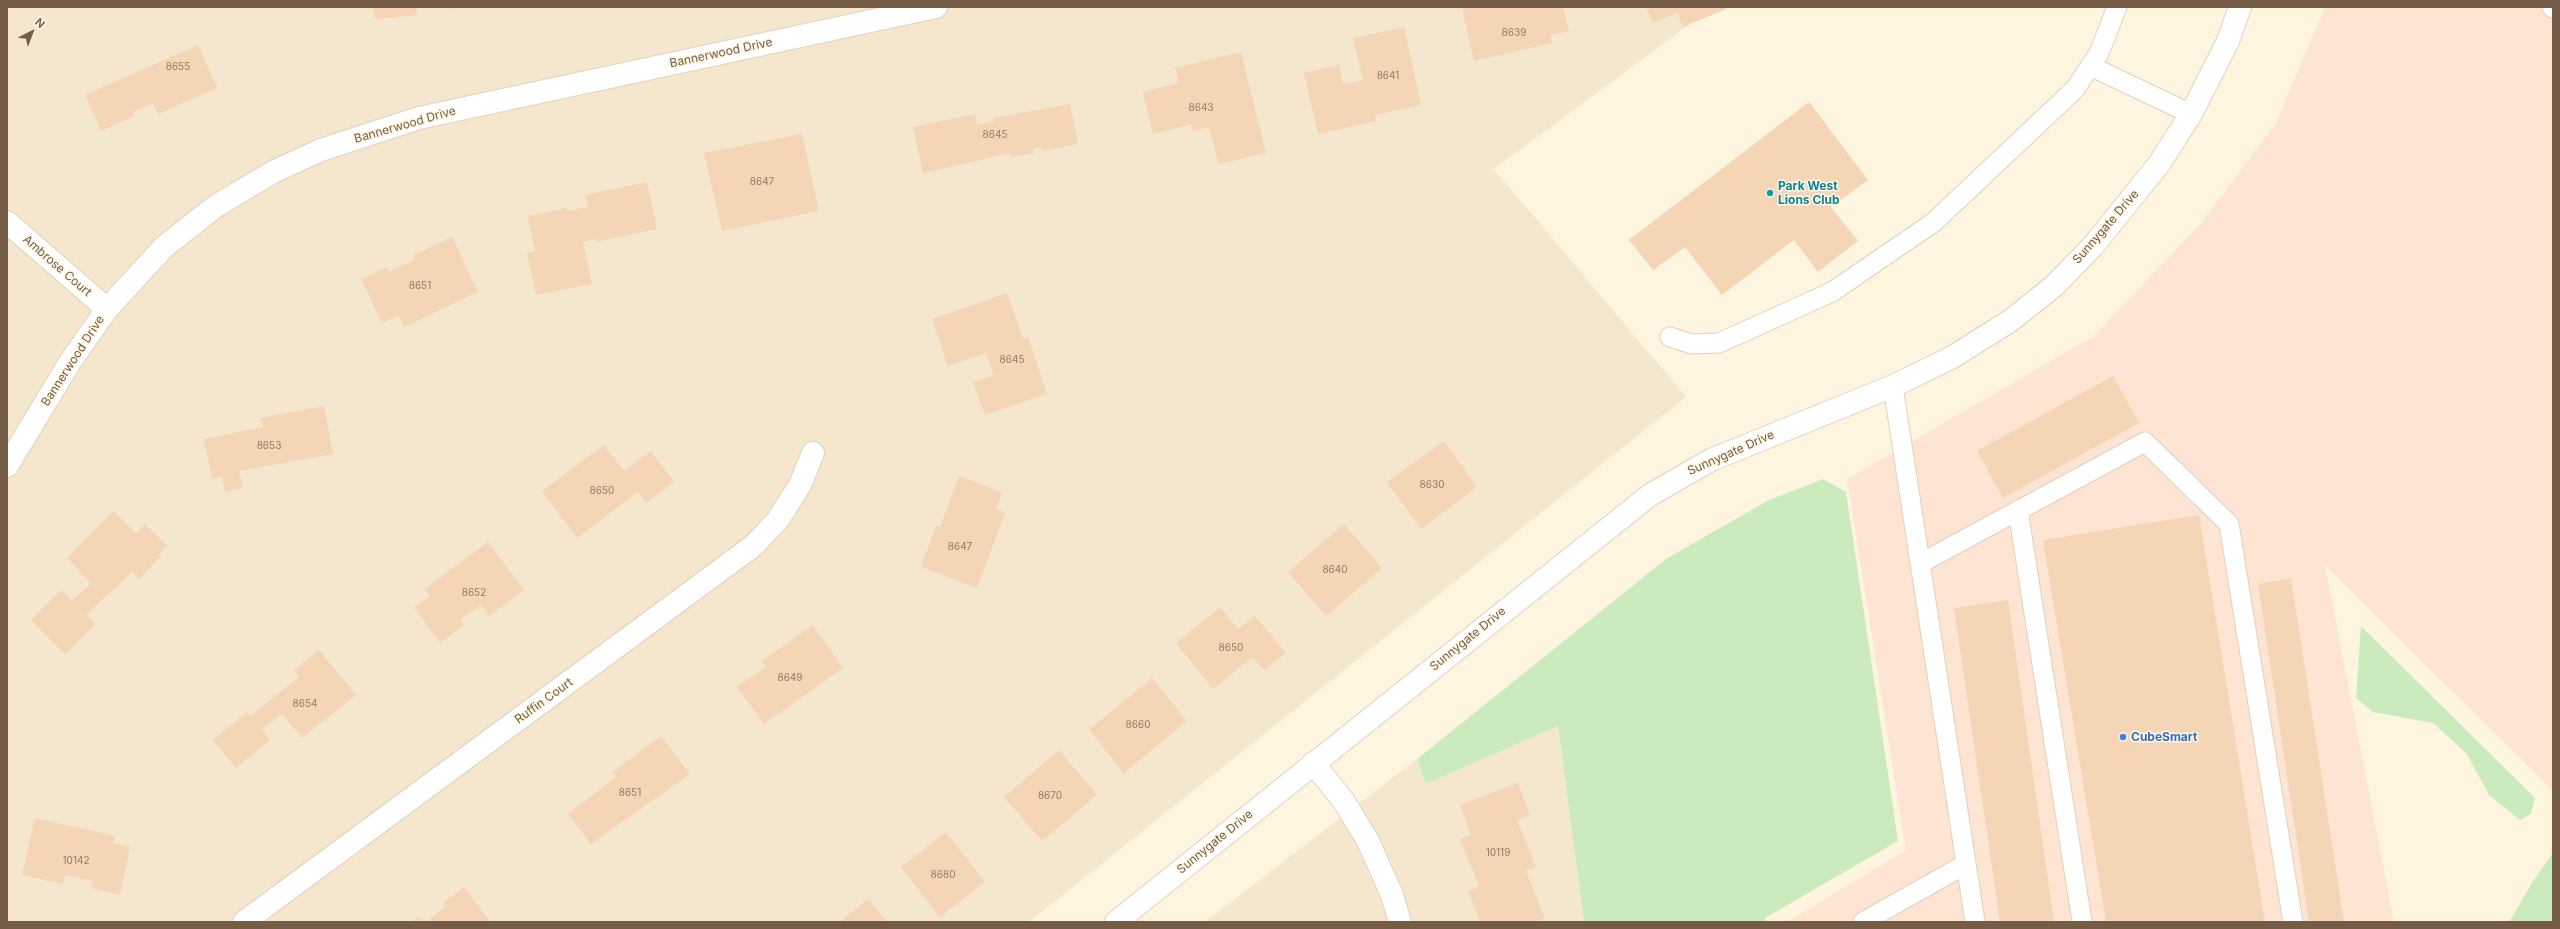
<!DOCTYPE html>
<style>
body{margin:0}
#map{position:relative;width:2560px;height:929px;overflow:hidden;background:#fdf5df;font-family:Inter,sans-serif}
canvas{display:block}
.frame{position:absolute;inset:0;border:8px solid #745c46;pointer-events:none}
.north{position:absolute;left:12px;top:12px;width:40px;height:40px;-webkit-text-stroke:3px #fff8e6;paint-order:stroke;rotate:42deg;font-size:11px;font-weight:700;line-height:16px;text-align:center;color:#745c46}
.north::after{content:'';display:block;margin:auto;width:14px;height:18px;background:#745c46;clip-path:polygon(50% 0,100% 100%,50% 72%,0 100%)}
</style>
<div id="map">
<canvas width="2560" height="929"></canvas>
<div class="frame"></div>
<div class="north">N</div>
</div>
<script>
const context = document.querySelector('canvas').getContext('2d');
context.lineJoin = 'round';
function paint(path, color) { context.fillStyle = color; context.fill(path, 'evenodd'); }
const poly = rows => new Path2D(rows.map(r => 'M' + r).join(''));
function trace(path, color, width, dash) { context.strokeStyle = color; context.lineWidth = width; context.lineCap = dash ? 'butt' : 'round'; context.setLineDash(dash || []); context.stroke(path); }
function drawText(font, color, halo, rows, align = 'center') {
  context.font = font + ' Inter,sans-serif'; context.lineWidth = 3; context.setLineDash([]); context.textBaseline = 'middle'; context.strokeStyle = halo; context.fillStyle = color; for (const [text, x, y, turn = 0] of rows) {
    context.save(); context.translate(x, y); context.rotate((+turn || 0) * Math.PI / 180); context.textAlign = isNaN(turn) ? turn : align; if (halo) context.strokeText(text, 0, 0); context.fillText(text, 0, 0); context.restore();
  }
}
paint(poly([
 [7,7,1713,7,1494,169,1686,397,1029,922,7,922],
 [1558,726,1584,922,1205,922,1417,759,1426,784]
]), '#f5e7cd');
paint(poly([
 [2325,7,2553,7,2553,791,2325,565,2394,922,1787,922,1906,850,1847,479,2094,336,2202,222,2276,123]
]), '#fee4d2');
paint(poly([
 [1823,479,1846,492,1898,841,1765,918,1766,922,1584,922,1558,726,1426,784,1417,759,1666,559,1767,501],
 [2361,626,2535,798,2531,814,2520,820,2489,795,2466,753,2433,723,2373,712,2356,698],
 [2553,853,2553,922,2509,922,2533,881]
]), '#cbebbd');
paint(poly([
 [373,7,416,7,417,15,375,19],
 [444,7,457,7,457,8,445,9],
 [1462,7,1563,7,1569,31,1550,35,1552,43,1474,61],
 [1646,7,1725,7,1726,9,1683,27,1677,13,1653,23],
 [1404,27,1421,105,1375,115,1376,121,1318,134,1304,73,1339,65,1343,84,1363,80,1353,38],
 [198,45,217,88,158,114,153,103,133,112,135,116,101,131,85,95],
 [1241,52,1266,153,1219,164,1209,127,1193,131,1191,124,1153,134,1143,92,1179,83,1175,68],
 [1809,102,1868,180,1831,207,1858,241,1818,272,1794,240,1722,295,1685,247,1653,270,1629,240],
 [1070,104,1078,144,1042,151,1041,147,1033,149,1034,153,1011,157,1011,153,923,173,913,127,975,114,977,125,994,121,994,118],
 [802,134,819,211,722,231,704,153],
 [647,182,657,229,596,242,596,239,583,242,592,284,536,295,527,253,535,251,528,216,566,208,567,211,588,207,585,195],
 [452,237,478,292,404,327,399,316,382,323,361,279,387,267,389,272,415,260,413,256],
 [1007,293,1023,339,1028,337,1047,394,985,415,973,382,994,375,986,353,948,366,932,319],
 [2113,376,2139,423,2003,498,1977,451],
 [324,406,333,454,239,471,243,488,225,492,222,477,212,479,204,439,263,427,261,418],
 [1444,441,1477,487,1421,529,1387,482],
 [604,445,624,471,651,451,674,482,646,503,638,492,577,538,542,491],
 [959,476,1002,492,996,509,1005,513,977,588,921,567,936,526,940,527],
 [114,511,136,533,145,524,167,546,159,555,160,557,139,579,132,572,86,615,95,624,65,654,31,620,61,590,72,601,91,583,67,558],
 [2199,515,2265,922,2106,922,2043,540],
 [1344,524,1382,568,1326,616,1288,572],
 [488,542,524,590,489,616,481,605,460,620,464,625,440,643,414,607,430,596,425,589],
 [2291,578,2344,922,2309,922,2258,584],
 [2008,600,2054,922,2000,922,1954,608],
 [1220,607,1238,629,1255,616,1286,653,1264,670,1253,657,1213,689,1176,643],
 [813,625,843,668,764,724,737,687,766,667,762,661],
 [319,650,356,695,302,738,282,714,262,729,270,740,236,768,213,740,247,712,250,716,299,677,294,670],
 [1152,678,1187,721,1124,773,1089,730],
 [661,736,690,774,591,844,568,814,616,777,613,772],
 [1059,750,1097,795,1042,841,1004,797],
 [1518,783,1530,815,1517,820,1536,867,1526,871,1545,918,1537,922,1480,922,1468,891,1479,886,1460,839,1471,835,1460,805],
 [35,818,115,836,113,843,130,847,120,895,91,888,93,881,65,875,63,884,22,875],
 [946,832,985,882,940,917,901,867],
 [464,887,490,922,426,922,445,907,442,904],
 [868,899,887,922,840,922],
 [419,917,422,922,413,922]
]), '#f4d5b5');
const lane = poly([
 [2552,7,2553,8],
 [2090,66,2191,114],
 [1670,337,1692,344,1719,343,1832,292,1934,222,2075,89,2099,53,2117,7],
 [1893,386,1975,922],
 [2018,510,2082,922],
 [1921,563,2145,442,2229,524,2293,922],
 [1863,922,1966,864]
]);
const street = poly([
 [7,222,107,309],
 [7,466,70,362,107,309,164,247,216,206,273,172,321,150,419,118,936,7],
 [1313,763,1343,800,1368,841,1392,895,1400,922],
 [244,922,753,546,777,521,800,485,813,453],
 [1116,922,1650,495,1711,460,1893,386,1951,358,2010,321,2054,286,2093,246,2159,164,2191,114,2228,41,2240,7]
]);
trace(lane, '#e1d1bb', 21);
trace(street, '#e1d1bb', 24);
trace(lane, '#fff', 19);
trace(street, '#fff', 22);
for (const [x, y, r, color] of [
 [1770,193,4,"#0f9aa8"],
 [2123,737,4,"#3f7fe0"]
]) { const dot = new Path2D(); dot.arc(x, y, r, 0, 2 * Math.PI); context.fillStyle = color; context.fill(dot); trace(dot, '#fff8e6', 1.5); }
drawText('10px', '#947a62', null, [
 ["8639",1514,33],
 ["8655",178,67],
 ["8641",1388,76],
 ["8643",1201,108],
 ["8645",995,135],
 ["8647",762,182],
 ["8651",420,286],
 ["8645",1012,360],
 ["8653",269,446],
 ["8630",1432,485],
 ["8650",602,491],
 ["8647",960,547],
 ["8640",1335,570],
 ["8652",474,593],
 ["8650",1231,648],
 ["8649",790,678],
 ["8654",305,704],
 ["8660",1138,725],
 ["8651",630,793],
 ["8670",1050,796],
 ["10119",1498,853],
 ["10142",76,861],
 ["8680",943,875]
]);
drawText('12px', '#745c46', '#fff8e6', [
 ["Bannerwood Drive",721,53,-12],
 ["Bannerwood Drive",405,125,-16],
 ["Sunnygate Drive",2106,227,-49],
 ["Ambrose Court",57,266,41],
 ["Bannerwood Drive",73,361,-57],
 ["Sunnygate Drive",1731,453,-24],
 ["Sunnygate Drive",1468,639,-39],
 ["Ruffin Court",544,701,-36],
 ["Sunnygate Drive",1215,842,-39]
]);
drawText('bold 12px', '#0d838f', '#fff8e6', [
 ["Park West",1778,186],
 ["Lions Club",1778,200]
], 'left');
drawText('bold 12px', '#366cbe', '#fff8e6', [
 ["CubeSmart",2131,737]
], 'left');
</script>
